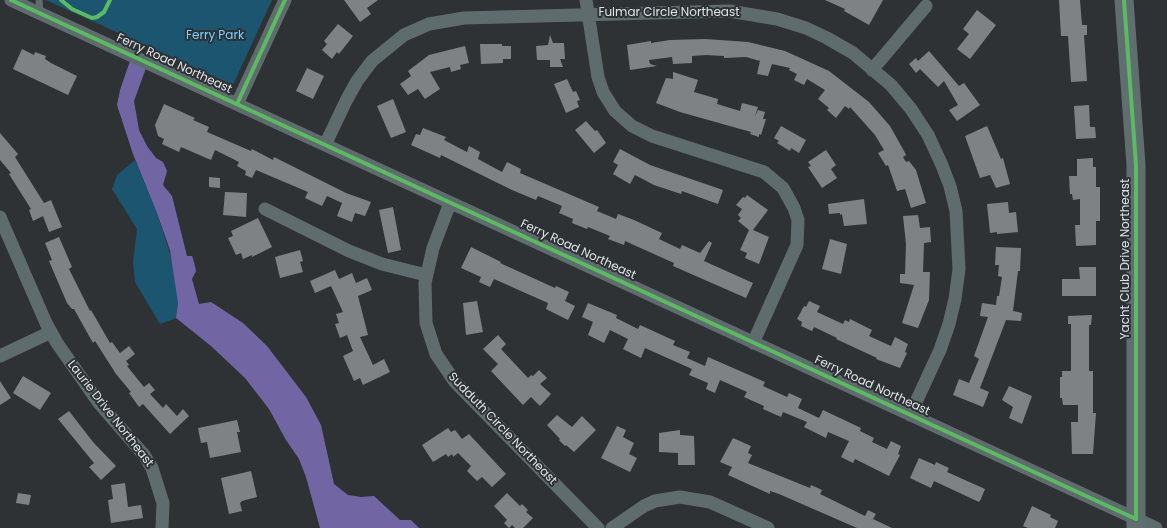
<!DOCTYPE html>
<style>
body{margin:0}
canvas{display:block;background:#2f3234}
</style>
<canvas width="1167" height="528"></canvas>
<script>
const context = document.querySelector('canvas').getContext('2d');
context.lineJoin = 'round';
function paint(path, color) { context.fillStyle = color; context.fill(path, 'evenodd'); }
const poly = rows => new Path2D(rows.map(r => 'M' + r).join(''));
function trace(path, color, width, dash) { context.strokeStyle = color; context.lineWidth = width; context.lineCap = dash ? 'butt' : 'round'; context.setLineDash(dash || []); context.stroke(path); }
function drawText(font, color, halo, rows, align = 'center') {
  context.font = font + ' Poppins,sans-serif'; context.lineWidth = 4; context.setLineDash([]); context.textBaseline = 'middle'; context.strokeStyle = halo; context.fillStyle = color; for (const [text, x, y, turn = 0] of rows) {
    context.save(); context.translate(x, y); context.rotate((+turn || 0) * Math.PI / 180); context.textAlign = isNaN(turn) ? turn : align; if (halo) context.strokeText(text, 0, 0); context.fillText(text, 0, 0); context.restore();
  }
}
paint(poly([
 [46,0,272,0,233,85],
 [135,160,157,213,174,266,178,303,176,318,160,324,135,282,133,262,137,229,112,189,117,175]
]), '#1b5570');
paint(poly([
 [130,61,146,68,134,101,139,130,147,146,156,158,163,162,167,171,163,185,172,196,187,256,192,256,194,262,196,271,192,279,199,304,211,302,243,323,267,346,306,397,321,425,334,484,348,495,361,497,374,496,400,520,411,520,419,528,320,528,306,477,299,459,286,440,269,409,245,378,211,346,176,318,178,303,170,250,157,213,133,154,117,105,120,90]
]), '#7166a3');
paint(poly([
 [344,0,378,0,367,8,371,14,360,22],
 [825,0,883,0,869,25,844,11,845,9],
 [1059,0,1080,0,1082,25,1087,25,1087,35,1084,35,1087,81,1071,82,1068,36,1061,36],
 [977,10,996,25,970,59,957,49,969,34,963,29],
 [338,24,353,36,339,54,337,52,332,59,322,50,327,44,324,41],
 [550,35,553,43,564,43,565,59,560,59,563,67,550,67,550,60,537,60,536,46,548,45],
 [705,39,748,42,785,51,829,71,869,102,890,126,904,151,906,155,903,157,906,162,909,161,916,170,926,203,911,208,905,189,897,191,888,165,886,166,878,153,884,150,875,135,850,107,849,109,845,106,836,118,827,110,829,108,818,99,825,90,807,79,804,85,794,80,797,74,789,70,790,68,772,64,768,76,757,74,760,61,746,57,724,58,724,56,706,55,692,56,692,63,673,64,672,57,649,60,650,64,657,66,630,70,627,45,651,41,651,43,670,40],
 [480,44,502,44,502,46,511,46,511,59,503,59,503,63,481,64],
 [465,46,469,63,460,65,461,69,451,72,450,67,430,72,440,89,425,99,418,89,408,95,400,84,411,76,408,71,429,55],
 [22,49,34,55,35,52,46,56,45,59,51,63,77,76,68,95,13,69],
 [929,51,959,86,964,83,980,105,957,121,949,110,958,105,944,81,938,87,920,69,916,73,909,64,916,58,918,61],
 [307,68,324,76,313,99,296,91],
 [673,72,698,80,694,92,718,99,717,104,740,111,742,103,758,107,755,116,758,110,765,112,763,119,766,119,761,135,759,134,759,137,750,134,751,132,680,112,656,103,666,78,673,79],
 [567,79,573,92,576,91,580,100,577,101,579,107,566,113,554,84],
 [393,99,406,132,391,138,377,106],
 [164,104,195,118,193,120,209,127,207,132,251,151,252,149,273,160,274,157,346,193,371,202,365,216,355,213,352,222,337,216,342,203,327,196,322,206,305,198,308,192,256,170,252,178,245,175,246,171,237,166,239,162,215,150,211,160,181,147,179,152,162,144,164,139,158,136,155,125],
 [1089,105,1090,127,1095,127,1096,138,1076,139,1074,106],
 [586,121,595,131,597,130,606,143,594,153,575,130],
 [781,126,806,140,799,153,791,148,790,151,777,143,779,141,774,138],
 [987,126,1001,159,1003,158,1010,184,996,188,990,175,980,178,965,136],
 [423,128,446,137,444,140,467,152,469,146,480,152,478,159,502,172,507,162,521,169,520,173,599,207,597,211,616,219,618,214,634,220,662,233,659,239,680,249,682,245,700,253,709,241,712,243,704,261,753,283,746,298,673,266,674,263,625,241,624,245,608,239,610,236,588,227,587,229,572,223,573,219,559,213,562,206,538,196,536,200,512,190,441,155,440,158,411,145,416,134,420,135],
 [0,133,18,154,15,157,44,203,51,200,62,227,49,232,43,216,33,221,29,210,31,209,9,174,11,173,0,160],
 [620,149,650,165,723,190,718,204,682,191,681,194,654,185,635,175,630,184,613,174,618,165,613,162],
 [826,150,836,165,831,169,837,178,822,188,808,167,811,166,808,162],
 [1093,158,1093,167,1096,167,1096,187,1100,187,1100,221,1096,221,1096,245,1076,246,1075,225,1080,225,1080,199,1073,200,1072,194,1070,194,1069,176,1077,176,1077,159],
 [209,177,220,178,220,188,209,187],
 [225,192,247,193,246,217,223,215],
 [747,195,768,210,753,230,769,237,759,264,745,258,747,253,740,250,749,230,738,221,741,218,738,215,742,209,736,205,743,197,745,198],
 [864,199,867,224,844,226,842,214,840,215,840,213,829,214,828,204],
 [1008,202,1009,213,1016,212,1018,232,997,234,997,232,990,233,987,204],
 [393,207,401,250,388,253,379,210],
 [918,215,920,228,930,227,931,242,924,243,923,272,930,272,929,300,918,328,902,323,914,285,900,283,900,274,905,274,906,244,903,216],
 [258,218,272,247,252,257,252,255,243,259,241,253,236,255,228,238,233,236,231,231],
 [59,237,72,267,69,269,90,311,91,310,110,343,112,342,120,353,129,346,135,354,126,361,129,365,127,366,144,387,149,383,155,390,150,394,163,408,166,404,177,416,183,409,189,416,170,434,143,404,139,407,129,393,131,392,116,374,95,341,93,343,74,309,72,309,67,303,49,261,52,260,45,243],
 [830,239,847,244,841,274,822,269],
 [471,247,501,262,500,263,555,288,556,286,569,292,565,301,575,306,568,320,546,309,548,303,494,279,490,287,479,282,481,277,461,268],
 [996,247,1021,248,1020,271,1018,271,1013,311,1022,313,1021,321,1006,320,980,388,989,392,983,407,953,395,959,379,969,383,979,359,974,356,988,317,980,316,982,303,996,305,997,296,999,296,1002,277,998,276,999,265,995,265],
 [300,250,303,261,300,262,303,272,280,278,275,257],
 [1079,267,1096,267,1096,296,1062,296,1062,279,1080,279],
 [335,270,339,279,352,273,356,283,367,278,372,290,358,296,368,335,360,337,373,365,384,359,390,372,363,385,360,378,354,381,343,356,353,351,347,335,340,338,335,324,339,323,336,314,343,312,331,286,315,293,310,281],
 [477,301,483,332,466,335,463,303],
 [809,301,820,306,817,312,843,324,845,320,849,322,850,319,872,330,869,336,891,346,895,337,908,344,905,352,907,353,900,368,876,359,877,358,836,339,837,338,814,327,812,331,801,326,802,322,797,319,804,306,806,307],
 [588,303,617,315,616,318,638,329,640,325,675,341,673,345,690,352,687,358,705,366,708,357,765,382,763,386,787,397,789,393,802,399,798,408,819,418,823,410,861,428,860,431,874,438,872,442,887,449,891,441,901,446,898,454,900,455,889,476,855,459,853,463,841,457,849,441,828,432,826,438,804,427,807,422,783,412,781,417,763,409,764,406,744,397,747,392,720,380,715,393,706,389,708,383,689,375,692,369,645,348,641,358,623,349,628,339,610,330,604,343,588,335,593,322,582,317],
 [1092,315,1091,325,1089,325,1089,371,1093,371,1093,413,1096,413,1093,454,1072,454,1071,422,1078,422,1078,405,1063,405,1062,398,1060,398,1060,377,1062,377,1062,371,1071,371,1071,324,1068,324,1068,316],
 [498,335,506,344,501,349,528,378,531,375,533,376,539,370,547,378,540,384,551,394,540,406,531,397,523,405,491,371,498,364,483,349],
 [23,376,51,393,40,410,13,393],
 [0,381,11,398,0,405],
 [1009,386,1032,396,1022,424,1009,418,1013,407,1002,400],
 [69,411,93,442,116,466,101,480,89,467,94,463,58,419],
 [557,415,572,427,582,416,596,430,574,452,566,445,565,446,559,440,560,439,547,425],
 [237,420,240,432,237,432,241,452,210,458,207,442,201,443,198,428],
 [617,426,626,430,623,437,634,443,629,454,637,458,630,472,601,458],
 [448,428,451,432,455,430,462,439,469,434,506,474,492,487,482,477,477,481,467,471,471,466,458,453,453,457,452,454,448,457,446,454,433,462,422,445],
 [680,430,680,435,694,436,695,465,678,465,678,453,659,452,659,433],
 [733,438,751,446,748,453,752,455,748,463,810,488,811,485,822,490,820,494,865,516,868,510,876,514,873,519,892,528,857,528,779,494,770,491,770,494,728,475,732,467,720,462],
 [919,458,935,465,936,462,949,468,947,472,985,489,981,499,979,502,934,481,931,488,910,478],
 [251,471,257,497,242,501,240,503,242,511,229,514,221,478],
 [125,483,128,507,141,505,143,518,111,523,108,500,113,499,111,485],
 [18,493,31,495,29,505,16,503],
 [507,493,520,506,522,504,528,510,526,512,533,518,523,528,515,528,512,525,509,528,504,523,507,520,494,506],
 [1032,506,1051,515,1050,517,1058,521,1055,528,1028,528,1023,526]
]), '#7f8284');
trace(poly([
 [39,0,40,13]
]), '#5f6c6d', 7);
trace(poly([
 [11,0,1156,528],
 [586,0,598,77,603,92,615,111,632,126,652,136,764,172,783,188,794,208,798,220,797,245,753,343],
 [872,70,926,6],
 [237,104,285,0],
 [325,145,346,101,357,81,372,61,404,35,429,24,464,18,729,11,777,19,806,28,827,38,853,53,891,85,911,109,928,135,941,163,950,186,956,211,959,269,955,299,949,324,940,350,910,415],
 [450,203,433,248,425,283,426,323,436,354,455,382,598,528],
 [265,209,349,251,382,264,426,275],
 [0,217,46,323,57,343,99,403,144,455,152,468,163,503,162,528],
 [0,356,51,332],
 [612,528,644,506,655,501,680,497,710,502,768,528]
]), '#5f6c6d', 13);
trace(poly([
 [1124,0,1136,165,1136,528]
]), '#606e70', 19);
trace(poly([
 [11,0,1136,519,1136,165,1124,0],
 [61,0,72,9,92,18,97,17,104,12,110,0],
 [237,104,285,0]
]), '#5cba63', 4);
drawText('12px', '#dfe3e5', '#2d3236', [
 ["Fulmar Circle Northeast",669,13],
 ["Ferry Road Northeast",174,64,25],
 ["Ferry Road Northeast",578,250,25],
 ["Yacht Club Drive Northeast",1126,259,-90],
 ["Ferry Road Northeast",872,386,25],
 ["Laurie Drive Northeast",110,414,52],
 ["Sudduth Circle Northeast",502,429,46]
]);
drawText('12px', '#7bd1ff', '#2d3236', [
 ["Ferry Park",215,36]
]);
</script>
